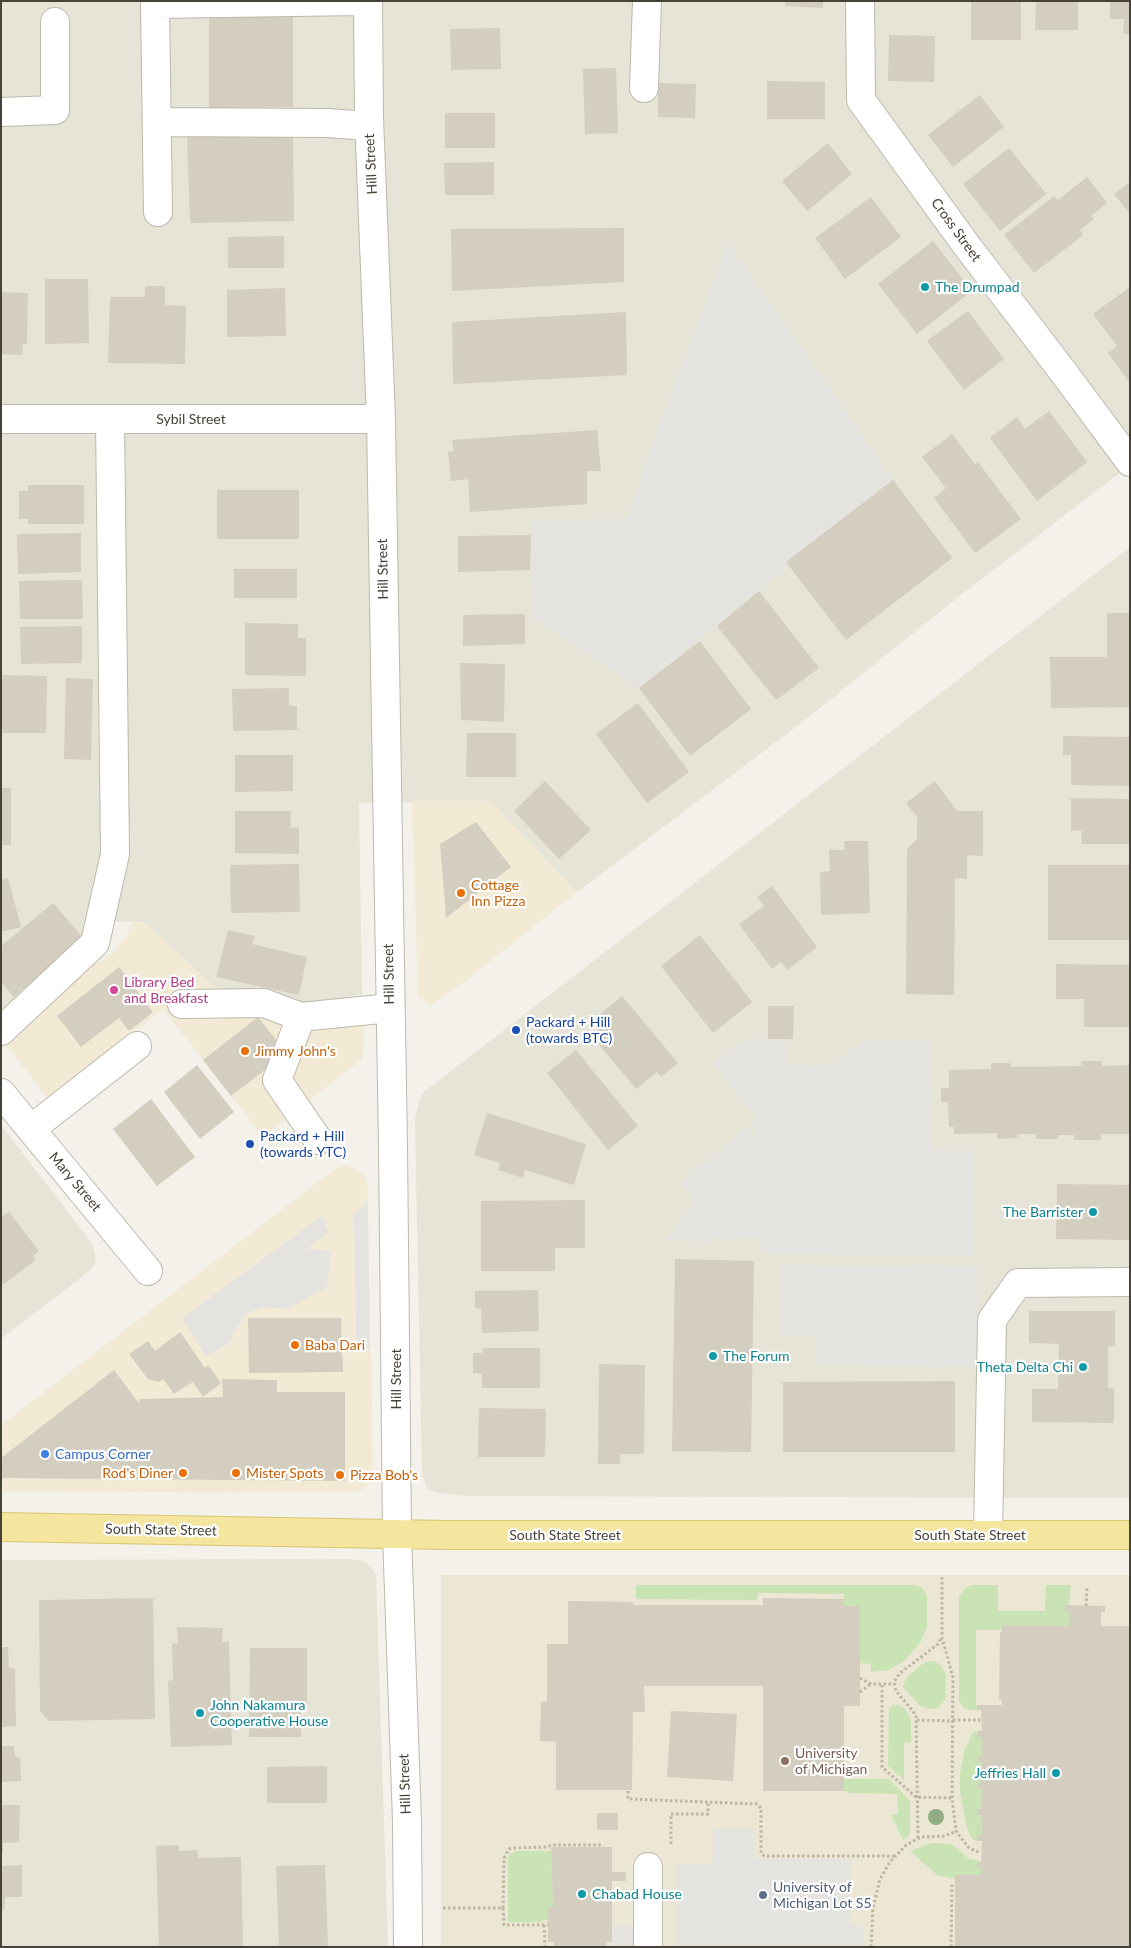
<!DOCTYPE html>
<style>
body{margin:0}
#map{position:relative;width:1131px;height:1948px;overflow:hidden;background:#f3f1e9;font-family:Lato,sans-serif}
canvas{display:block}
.frame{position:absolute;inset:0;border:2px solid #464238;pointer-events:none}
</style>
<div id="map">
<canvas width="1131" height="1948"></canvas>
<div class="frame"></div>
</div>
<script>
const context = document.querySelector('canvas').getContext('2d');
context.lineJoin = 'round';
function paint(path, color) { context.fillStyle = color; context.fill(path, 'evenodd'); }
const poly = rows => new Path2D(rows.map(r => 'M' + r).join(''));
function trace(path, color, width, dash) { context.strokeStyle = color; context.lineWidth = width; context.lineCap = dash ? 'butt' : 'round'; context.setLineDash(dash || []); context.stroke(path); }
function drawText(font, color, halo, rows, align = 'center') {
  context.font = font + ' Lato,sans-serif'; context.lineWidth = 4.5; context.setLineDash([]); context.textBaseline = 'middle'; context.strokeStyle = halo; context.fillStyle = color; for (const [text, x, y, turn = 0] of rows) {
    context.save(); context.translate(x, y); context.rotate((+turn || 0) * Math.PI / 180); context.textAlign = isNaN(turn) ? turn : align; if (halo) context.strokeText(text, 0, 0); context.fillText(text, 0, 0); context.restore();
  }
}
paint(poly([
 [1,1,1130,1,1130,465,957,598,801,723,577,892,490,801,359,803,362,995,304,1004,213,986,144,922,97,921,89,937,1,1013],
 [1130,547,1130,1498,466,1496,438,1493,427,1489,422,1473,415,1119,420,1098,424,1092],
 [1,1125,91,1242,94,1249,96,1260,94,1266,88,1272,1,1339],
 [347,1559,364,1561,374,1571,376,1577,388,1947,1,1947,1,1560]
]), '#e6e3d7');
paint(poly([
 [412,801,490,801,577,892,458,987,432,1005,420,999,418,995],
 [132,922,144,922,213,986,304,1004,362,995,364,1039,363,1055,361,1060,263,1137,163,1009,49,1100,2,1040,74,978,113,952,127,936],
 [346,1165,351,1166,361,1172,366,1179,369,1193,365,1205,354,1213,356,1346,368,1348,371,1354,373,1476,370,1484,358,1492,348,1493,1,1492,1,1425,336,1168]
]), '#f3ead6');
paint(poly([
 [441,1575,1130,1575,1130,1947,441,1947]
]), '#ebe7d4');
paint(poly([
 [636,1585,912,1585,921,1587,927,1595,927,1627,920,1643,904,1661,889,1670,871,1672,871,1664,860,1663,860,1607,844,1606,844,1594,758,1593,757,1600,636,1599],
 [972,1585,998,1585,998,1611,1045,1611,1046,1585,1071,1585,1069,1605,1065,1606,1065,1612,1069,1612,1069,1626,1002,1625,1002,1630,976,1630,976,1705,977,1706,977,1710,971,1710,964,1708,959,1701,959,1597,965,1588],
 [928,1661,933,1661,941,1665,946,1675,945,1700,937,1708,931,1709,920,1706,903,1687,906,1678,921,1665],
 [893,1705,899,1705,905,1709,911,1720,911,1742,904,1743,904,1780,888,1766,889,1708],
 [978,1731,978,1736,982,1737,982,1757,978,1757,978,1762,982,1762,981,1783,977,1784,978,1789,982,1789,982,1809,977,1815,981,1815,982,1835,977,1835,977,1841,972,1839,966,1825,960,1791,960,1774,964,1751,973,1732],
 [844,1779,889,1779,910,1801,910,1833,909,1836,903,1840,891,1815,898,1814,897,1794,848,1793,847,1791,844,1791],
 [932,1843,952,1844,969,1859,981,1861,977,1863,977,1867,981,1868,981,1875,956,1875,955,1879,937,1875,910,1851],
 [515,1851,551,1851,553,1906,548,1906,548,1920,543,1920,541,1922,508,1922,508,1856]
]), '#c9e3b5');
paint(poly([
 [728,243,893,480,639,688,533,617,531,522,628,518,652,444],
 [748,1039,786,1040,787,1064,830,1067,865,1041,932,1040,932,1150,974,1151,974,1256,761,1254,760,1239,712,1237,709,1242,666,1240,696,1200,681,1183,747,1128,755,1137,758,1135,750,1125,757,1119,713,1063],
 [368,1199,370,1350,365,1347,356,1346,354,1212,365,1205],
 [322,1216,328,1232,307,1249,331,1251,327,1287,288,1309,264,1307,245,1314,228,1344,205,1356,182,1318],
 [780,1265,978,1267,978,1366,816,1364,816,1335,779,1335],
 [713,1829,754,1829,754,1856,757,1859,850,1859,850,1925,863,1926,863,1947,677,1947,677,1864,711,1864,713,1860],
 [613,1926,634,1926,634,1947,613,1947]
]), '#e5e3e0');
paint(poly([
 [785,1,823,1,823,8,785,6],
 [971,1,1021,1,1021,40,971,40],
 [1036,1,1078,1,1078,30,1035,30],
 [1110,1,1130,1,1130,34,1123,34,1124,19,1110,19],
 [209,17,293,17,293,107,209,108],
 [500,28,501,69,451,70,450,29],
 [889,35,935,36,934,82,888,81],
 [616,68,618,133,585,134,583,69],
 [767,81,825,82,825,119,767,119],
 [658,83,696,84,695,118,658,117],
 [980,95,1004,127,953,167,928,135],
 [445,113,495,113,495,148,445,148],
 [293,134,294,221,190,223,187,135],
 [828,143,852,174,807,211,782,181],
 [1009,148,1046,194,1000,231,963,184],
 [494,162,494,195,445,195,444,163],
 [1087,177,1107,203,1091,216,1094,219,1080,230,1083,235,1034,273,1004,235,1054,196,1058,200],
 [1130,182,1130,214,1114,194],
 [871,197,901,237,845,279,815,238],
 [624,228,624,282,452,291,451,229],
 [284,236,284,268,228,268,228,237],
 [933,241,972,291,917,334,878,284],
 [45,279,88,279,89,343,45,344],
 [145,286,165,286,165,305,186,306,185,364,108,363,110,297,145,297],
 [1130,287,1130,383,1108,353,1117,346,1093,314],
 [285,288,286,336,227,337,227,290],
 [1,292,28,293,27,344,23,344,22,355,1,354],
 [968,311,1004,359,964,390,927,341],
 [626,312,627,375,453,384,452,322],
 [1049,411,1087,462,1037,501,990,438,1017,417,1025,429],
 [597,430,601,471,587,471,587,504,470,512,468,479,451,481,448,452,454,451,452,440],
 [952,434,975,464,978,462,1021,519,975,553,934,498,946,488,922,457],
 [893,480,952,558,846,640,786,562],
 [28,485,84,485,84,524,28,524,28,519,19,519,19,491,28,491],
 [217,490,299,490,299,539,217,539],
 [81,533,81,572,18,574,17,534],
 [531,535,530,570,458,572,458,536],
 [234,569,297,569,297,598,234,598],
 [82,580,83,619,20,619,19,581],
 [759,591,819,668,776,700,717,626],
 [1107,613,1130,613,1130,707,1051,708,1050,657,1107,657],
 [525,614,525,644,463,646,463,615],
 [245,623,298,624,298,638,306,638,306,676,245,675],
 [82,626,82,663,21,664,20,627],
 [700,641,751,709,690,756,639,688],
 [460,663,505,664,504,722,461,720],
 [1,675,47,676,46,733,1,733],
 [66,678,93,679,91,760,64,759],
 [289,688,289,706,297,706,297,730,233,731,232,689],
 [638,703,689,772,647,803,596,734],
 [467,733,516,733,516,777,466,777],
 [1063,736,1130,737,1130,786,1071,785,1071,755,1063,755],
 [235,755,293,755,293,791,235,792],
 [545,781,591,830,559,859,514,811],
 [935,781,957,811,983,811,983,856,967,855,967,879,955,878,954,995,906,994,907,849,917,839,917,817,906,803],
 [1,788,11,788,11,845,1,845],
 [1071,798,1130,799,1130,844,1082,844,1081,830,1071,831],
 [235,811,291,811,290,828,299,827,299,854,235,853],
 [476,822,511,867,446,918,440,844],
 [844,841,868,841,870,913,821,915,820,872,830,871,829,850,845,850],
 [299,864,300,912,231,913,230,865],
 [1048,865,1130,865,1130,940,1048,940],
 [8,878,21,927,1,932,1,880],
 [772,886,817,947,787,970,781,962,772,969,739,924,764,906,757,897],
 [53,903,84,939,14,997,1,982,1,946],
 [228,930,255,936,252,944,307,957,299,995,216,977],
 [700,935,752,1002,713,1033,661,966],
 [1056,964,1130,965,1130,1027,1084,1027,1084,999,1056,999],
 [119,967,153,1012,129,1031,119,1018,81,1047,57,1016],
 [622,996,678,1063,661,1077,657,1072,636,1089,591,1035,604,1024,597,1017],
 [768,1006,794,1006,793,1039,768,1039],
 [258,1017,277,1041,274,1063,231,1096,203,1060],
 [576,1050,638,1126,608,1150,547,1073],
 [1081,1061,1102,1061,1102,1066,1130,1065,1130,1134,1101,1134,1101,1140,1074,1140,1074,1135,1058,1135,1058,1139,1036,1139,1036,1134,1017,1134,1017,1138,997,1139,997,1133,954,1134,954,1127,949,1127,948,1102,941,1102,941,1088,949,1088,949,1070,991,1069,991,1063,1010,1063,1011,1067,1081,1066],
 [197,1065,234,1112,200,1139,164,1092],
 [151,1099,195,1157,157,1186,113,1129],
 [487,1113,586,1144,574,1185,525,1170,523,1178,498,1170,500,1163,474,1155],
 [1057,1184,1130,1185,1130,1240,1056,1239],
 [585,1200,585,1248,555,1248,555,1271,481,1271,481,1201],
 [9,1212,39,1251,33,1256,36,1260,1,1286,1,1214,3,1216],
 [675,1259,754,1261,751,1452,672,1451],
 [538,1290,539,1331,482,1333,481,1309,475,1308,475,1291],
 [1029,1311,1115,1311,1115,1346,1108,1346,1108,1388,1114,1388,1114,1423,1032,1422,1032,1389,1058,1389,1059,1344,1029,1343],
 [248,1318,341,1318,343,1372,249,1373],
 [180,1332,205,1368,208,1365,221,1383,203,1397,193,1382,174,1394,163,1379,159,1382,148,1379,129,1354,148,1341,155,1351],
 [483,1348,540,1348,540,1388,482,1388,482,1374,473,1373,473,1353,482,1353],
 [599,1364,645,1365,644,1454,620,1454,620,1464,598,1464],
 [114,1370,139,1403,140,1399,223,1397,222,1379,277,1380,277,1392,345,1392,345,1481,1,1478,1,1458],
 [955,1381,955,1452,783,1452,783,1382],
 [479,1408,546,1409,545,1457,478,1457],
 [153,1598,155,1719,49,1721,40,1711,39,1600],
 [763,1598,844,1599,844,1606,860,1606,860,1706,844,1706,844,1791,763,1791,763,1686,644,1686,645,1712,633,1712,632,1790,556,1790,556,1742,540,1741,541,1702,547,1702,547,1644,568,1644,568,1601,633,1602,633,1605,763,1605],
 [1065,1605,1105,1606,1105,1612,1101,1612,1101,1626,1130,1626,1130,1947,955,1947,955,1875,981,1875,981,1868,977,1868,977,1863,981,1862,982,1841,977,1841,977,1835,982,1835,981,1815,977,1815,977,1809,982,1809,982,1789,978,1789,977,1783,981,1783,982,1762,978,1762,978,1757,982,1757,982,1737,977,1737,978,1731,982,1731,981,1710,977,1711,977,1705,1002,1705,1002,1700,999,1700,1000,1632,1002,1632,1002,1625,1069,1626,1069,1612,1065,1612],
 [177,1627,223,1628,222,1642,229,1642,232,1745,171,1747,168,1681,173,1680,172,1643,178,1644],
 [1,1647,8,1647,9,1668,15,1669,16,1726,1,1727],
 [250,1648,307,1648,307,1709,301,1709,301,1737,249,1737],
 [671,1711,737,1714,733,1781,667,1777],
 [1,1746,14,1746,15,1757,20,1758,21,1781,1,1782],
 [327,1766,327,1803,267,1803,267,1767],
 [1,1805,20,1805,19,1842,3,1843,3,1853,1,1853],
 [597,1813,618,1813,618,1830,597,1830],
 [179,1845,179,1851,197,1850,198,1858,241,1857,243,1947,159,1947,156,1846],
 [551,1847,612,1847,612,1872,626,1872,626,1881,612,1881,612,1942,607,1942,607,1947,554,1947,554,1942,548,1942,548,1906,553,1906],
 [22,1865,22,1897,5,1897,4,1910,1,1910,1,1866],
 [325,1865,328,1947,279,1947,276,1866]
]), '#d3cebf');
const minor = poly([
 [368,1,369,118,381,419,393,1147,397,1534,407,1822,408,1947],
 [860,1,861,100,967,246,1064,373,1130,462],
 [644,88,647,1],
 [1,112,55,110,55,22],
 [157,122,327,123,369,126],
 [158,212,155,4,361,1],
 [1,419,381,419],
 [182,1004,264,1003,301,1017,390,1008],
 [301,1017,277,1080,318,1140],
 [1,1031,95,943,115,854,110,419],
 [1,1093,148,1271],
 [31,1129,137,1046],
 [988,1535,992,1320,1018,1283,1130,1282],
 [648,1947,648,1867]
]);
const major = poly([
 [1,1527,446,1535,1130,1535]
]);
trace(minor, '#bdb9ac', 30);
trace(major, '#d9c670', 30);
trace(poly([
 [942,1577,942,1638,953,1677,952,1798,956,1831,968,1847,975,1851,981,1852],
 [1086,1606,1087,1588],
 [860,1678,871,1684,894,1684],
 [882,1685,882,1767,916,1797,952,1798],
 [860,1692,871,1684],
 [917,1720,953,1721],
 [953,1720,981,1720],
 [628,1791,628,1799,757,1804,761,1808,761,1853,764,1856,894,1856],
 [918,1838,916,1715,896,1691,894,1682,899,1674,938,1644,941,1638],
 [671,1844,671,1814,708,1814,708,1801],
 [443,1908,503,1908,504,1925,548,1925],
 [503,1908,504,1858,509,1849,514,1848,545,1847,552,1845,602,1845],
 [544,1925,545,1947],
 [871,1947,873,1908,880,1879,890,1862,906,1845,921,1837,945,1836,956,1831],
 [951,1947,952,1882]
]), '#beb69e', 3, [2.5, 2.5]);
trace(minor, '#fff', 28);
trace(major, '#f5e69f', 28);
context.fillStyle = '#92ac83';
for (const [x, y] of [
 [936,1817]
]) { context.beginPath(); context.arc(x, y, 8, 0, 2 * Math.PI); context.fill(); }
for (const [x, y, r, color] of [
 [925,287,5,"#0f9aa8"],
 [461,893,5,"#e8710a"],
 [114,990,5,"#d1479c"],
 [516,1030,5,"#1a4fb4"],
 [245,1051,5,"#e8710a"],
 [250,1144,5,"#1a4fb4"],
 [1093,1212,5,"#0f9aa8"],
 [295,1345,5,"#e8710a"],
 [713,1356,5,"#0f9aa8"],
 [1083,1367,5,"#0f9aa8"],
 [45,1454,5,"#3f7fe0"],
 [183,1473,5,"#e8710a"],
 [236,1473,5,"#e8710a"],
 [340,1475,5,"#e8710a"],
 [200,1713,5,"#0f9aa8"],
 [785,1761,5,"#8d6e63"],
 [1056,1773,5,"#0f9aa8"],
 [582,1894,5,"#0f9aa8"],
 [763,1895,5,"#5c6f8a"]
]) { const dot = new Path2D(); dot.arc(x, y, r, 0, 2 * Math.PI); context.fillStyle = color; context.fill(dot); trace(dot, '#fff', 2); }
drawText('14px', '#464238', '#fff', [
 ["Hill Street",371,164,-93],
 ["Cross Street",956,230,54],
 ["Sybil Street",191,419],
 ["Hill Street",383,569,-91],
 ["Hill Street",389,974,-91],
 ["Mary Street",75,1182,50],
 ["Hill Street",396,1379,-90],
 ["South State Street",161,1530,1],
 ["South State Street",565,1535],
 ["South State Street",970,1535],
 ["Hill Street",405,1784,-92]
]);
drawText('14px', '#0d838f', '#fff', [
 ["The Drumpad",935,287],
 ["The Barrister",1083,1212,"right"],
 ["The Forum",723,1356],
 ["Theta Delta Chi",1073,1367,"right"],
 ["John Nakamura",210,1705],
 ["Cooperative House",210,1721],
 ["Jeffries Hall",1046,1773,"right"],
 ["Chabad House",592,1894]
], 'left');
drawText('14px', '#c56008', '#fff', [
 ["Cottage",471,885],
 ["Inn Pizza",471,901],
 ["Jimmy John's",255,1051],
 ["Baba Dari",305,1345],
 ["Rod's Diner",173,1473,"right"],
 ["Mister Spots",246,1473],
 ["Pizza Bob's",350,1475]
], 'left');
drawText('14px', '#b23c85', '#fff', [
 ["Library Bed",124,982],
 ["and Breakfast",124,998]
], 'left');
drawText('14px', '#164399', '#fff', [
 ["Packard + Hill",526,1022],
 ["(towards BTC)",526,1038],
 ["Packard + Hill",260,1136],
 ["(towards YTC)",260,1152]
], 'left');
drawText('14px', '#366cbe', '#fff', [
 ["Campus Corner",55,1454]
], 'left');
drawText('14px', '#785e54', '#fff', [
 ["University",795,1753],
 ["of Michigan",795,1769]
], 'left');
drawText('14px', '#4e5e75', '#fff', [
 ["University of",773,1887],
 ["Michigan Lot S5",773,1903]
], 'left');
</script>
